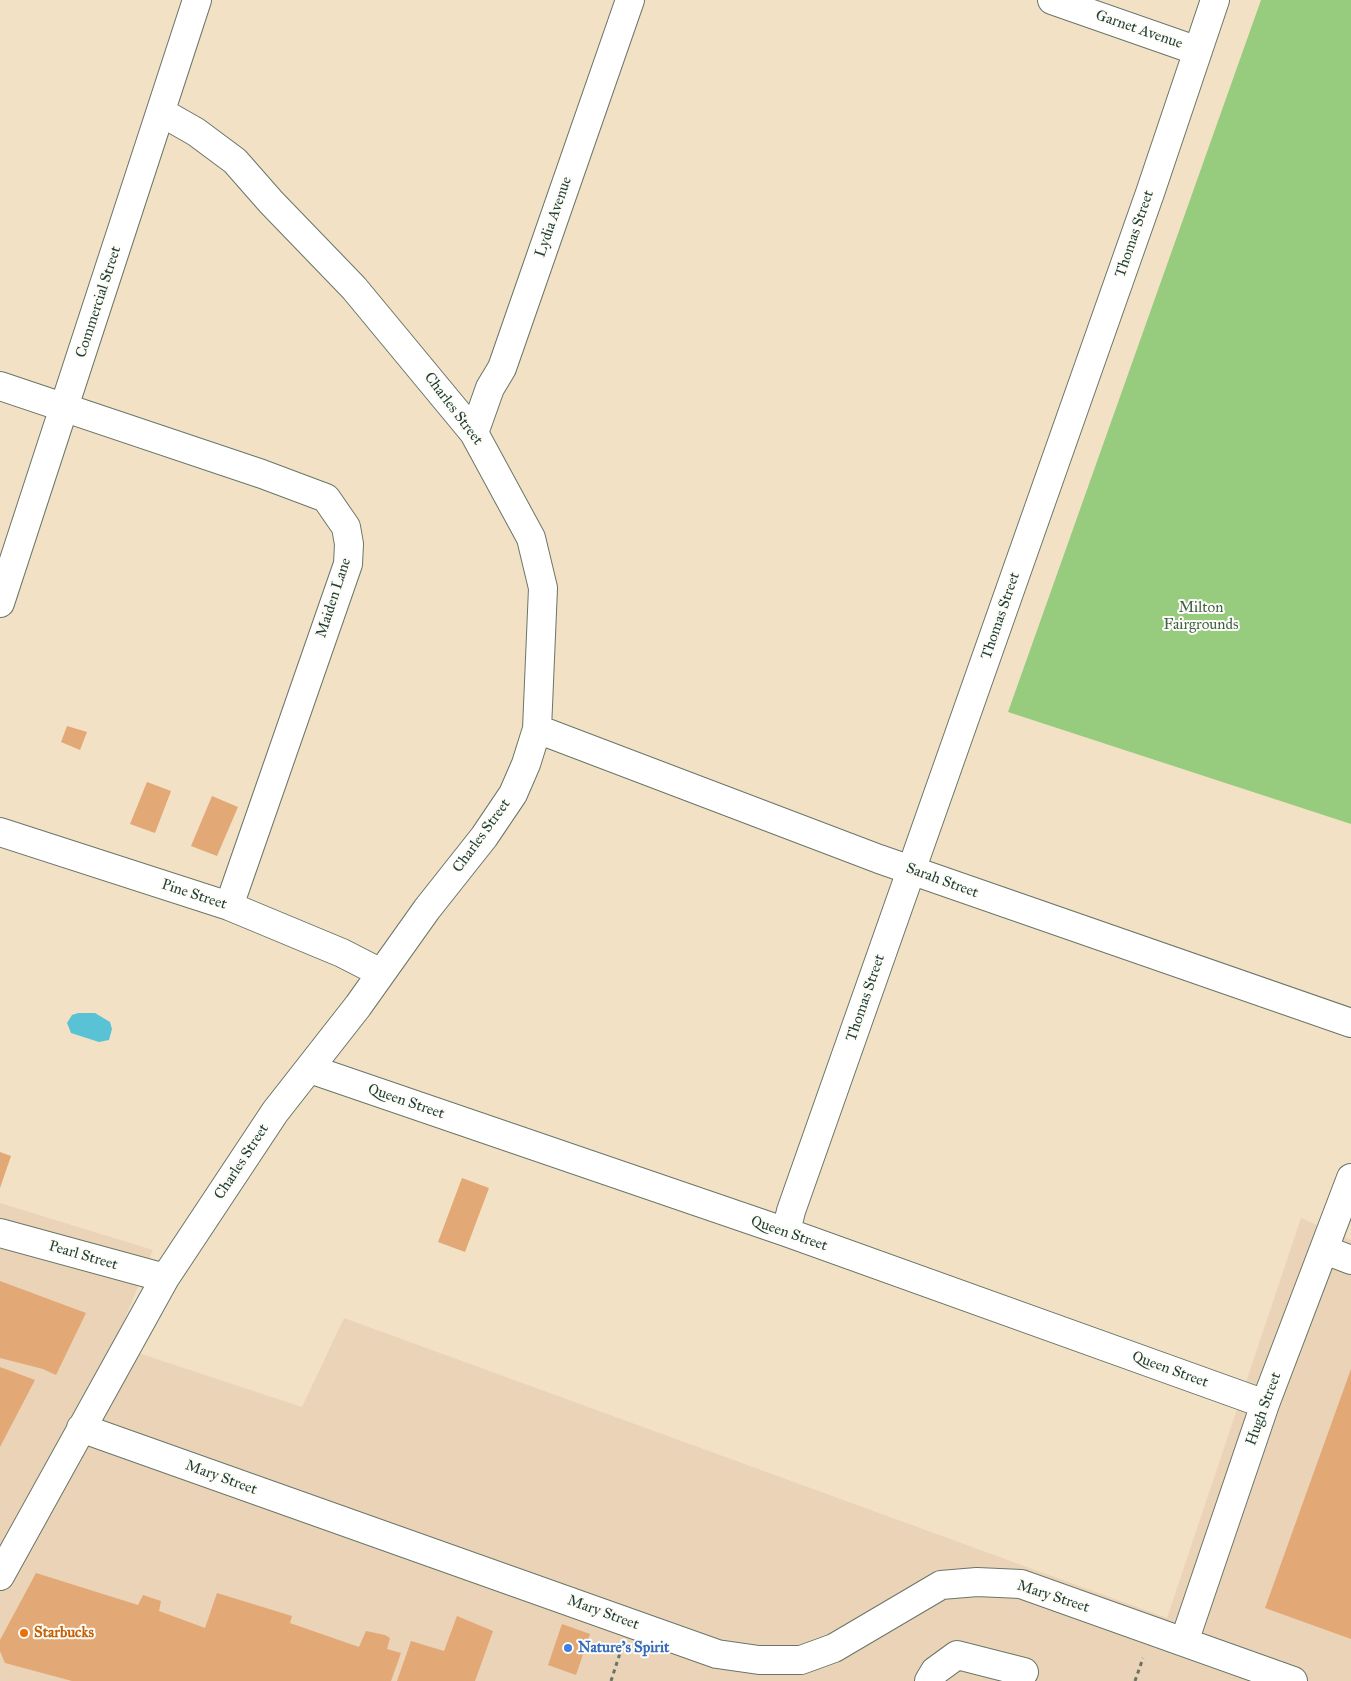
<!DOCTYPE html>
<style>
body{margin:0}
canvas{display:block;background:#f3e1c5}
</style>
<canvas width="1351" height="1681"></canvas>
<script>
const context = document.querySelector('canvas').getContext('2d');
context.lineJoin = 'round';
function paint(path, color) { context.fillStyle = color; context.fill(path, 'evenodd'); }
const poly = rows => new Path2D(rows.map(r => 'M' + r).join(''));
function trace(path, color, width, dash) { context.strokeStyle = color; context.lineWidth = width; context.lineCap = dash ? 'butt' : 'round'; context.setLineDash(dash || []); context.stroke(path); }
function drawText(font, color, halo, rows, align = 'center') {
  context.font = font + ' "IM FELL Great Primer",serif'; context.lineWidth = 4; context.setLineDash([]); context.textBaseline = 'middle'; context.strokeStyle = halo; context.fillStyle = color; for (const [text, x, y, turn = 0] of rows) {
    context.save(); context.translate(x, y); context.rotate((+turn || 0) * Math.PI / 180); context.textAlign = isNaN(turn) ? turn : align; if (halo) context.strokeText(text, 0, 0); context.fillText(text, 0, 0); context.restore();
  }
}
paint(poly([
 [0,1203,153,1250,114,1345,302,1407,344,1318,1167,1618,1301,1218,1351,1240,1351,1681,0,1681]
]), '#ebd3b8');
paint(poly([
 [1261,0,1351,0,1351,824,1008,712]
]), '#97cc7e');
paint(poly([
 [78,1013,95,1013,110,1022,112,1029,109,1040,99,1042,71,1033,67,1023,72,1015]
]), '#59c2d5');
paint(poly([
 [67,726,87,732,80,750,61,742],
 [147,782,171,791,155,833,130,824],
 [212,796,238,807,217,856,191,846],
 [0,1152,11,1156,0,1188],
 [462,1178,489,1188,465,1252,438,1242],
 [0,1281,86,1313,56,1375,43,1369,0,1358],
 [0,1367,35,1380,0,1447],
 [1351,1369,1351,1639,1265,1608],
 [36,1573,138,1605,143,1595,161,1601,159,1611,205,1628,217,1593,292,1616,290,1623,359,1647,366,1631,385,1635,390,1638,387,1649,401,1653,391,1681,72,1681,5,1663,0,1651,0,1640],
 [457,1616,493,1631,475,1681,397,1681,411,1641,444,1651],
 [562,1624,590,1634,576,1675,548,1665]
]), '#e2a875');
const minor = poly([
 [1052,0,1198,51],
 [0,386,262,474,326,498,346,527,349,544,348,564,229,906],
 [474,433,490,388,502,368,630,0],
 [0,603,197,0],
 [537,729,879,859,1351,1023],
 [0,832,229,906,342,953,381,973],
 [310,1069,786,1232,1265,1404],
 [786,1232,791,1211,1150,193,1215,0],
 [0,1233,165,1278],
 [1325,1250,1351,1260],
 [81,1428,717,1654,759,1660,801,1660,834,1648,941,1585,977,1582,1021,1584,1293,1681],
 [0,1576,165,1278,275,1112,358,1006,427,909,484,837,513,794,526,764,537,729,543,588,531,538,474,433,354,288,271,202,235,161,196,132,161,112],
 [1184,1642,1265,1404,1351,1178],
 [929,1681,935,1671,957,1655,1024,1672]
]);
trace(minor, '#697667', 30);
trace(poly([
 [611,1681,621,1650],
 [1135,1681,1143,1658]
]), '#697667', 3, [4, 4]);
trace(minor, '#fff', 28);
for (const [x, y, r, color] of [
 [24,1633,5,"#e8710a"],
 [568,1648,5,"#3f7fe0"]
]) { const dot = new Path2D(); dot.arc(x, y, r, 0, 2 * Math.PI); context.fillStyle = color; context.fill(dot); trace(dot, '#fdfcf7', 2); }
drawText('15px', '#1f3d34', '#fdfcf7', [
 ["Garnet Avenue",1139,30,19],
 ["Lydia Avenue",554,217,-71],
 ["Thomas Street",1135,234,-71],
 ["Commercial Street",99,302,-72],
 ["Charles Street",453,409,53],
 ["Maiden Lane",334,598,-72],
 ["Thomas Street",1001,616,-71],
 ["Charles Street",482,836,-54],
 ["Sarah Street",942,881,20],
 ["Pine Street",194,895,18],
 ["Thomas Street",866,998,-71],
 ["Queen Street",406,1102,19],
 ["Charles Street",242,1162,-57],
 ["Queen Street",789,1234,19],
 ["Pearl Street",83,1256,16],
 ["Queen Street",1170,1370,20],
 ["Hugh Street",1264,1409,-70],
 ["Mary Street",221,1478,20],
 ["Mary Street",1053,1597,18],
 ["Mary Street",603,1613,20]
]);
drawText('15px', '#3d6146', '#fdfcf7', [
 ["Milton",1201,608],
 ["Fairgrounds",1201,625]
]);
drawText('bold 15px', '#c56008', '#fdfcf7', [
 ["Starbucks",34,1633]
], 'left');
drawText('bold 15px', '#366cbe', '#fdfcf7', [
 ["Nature's Spirit",578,1648]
], 'left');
</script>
